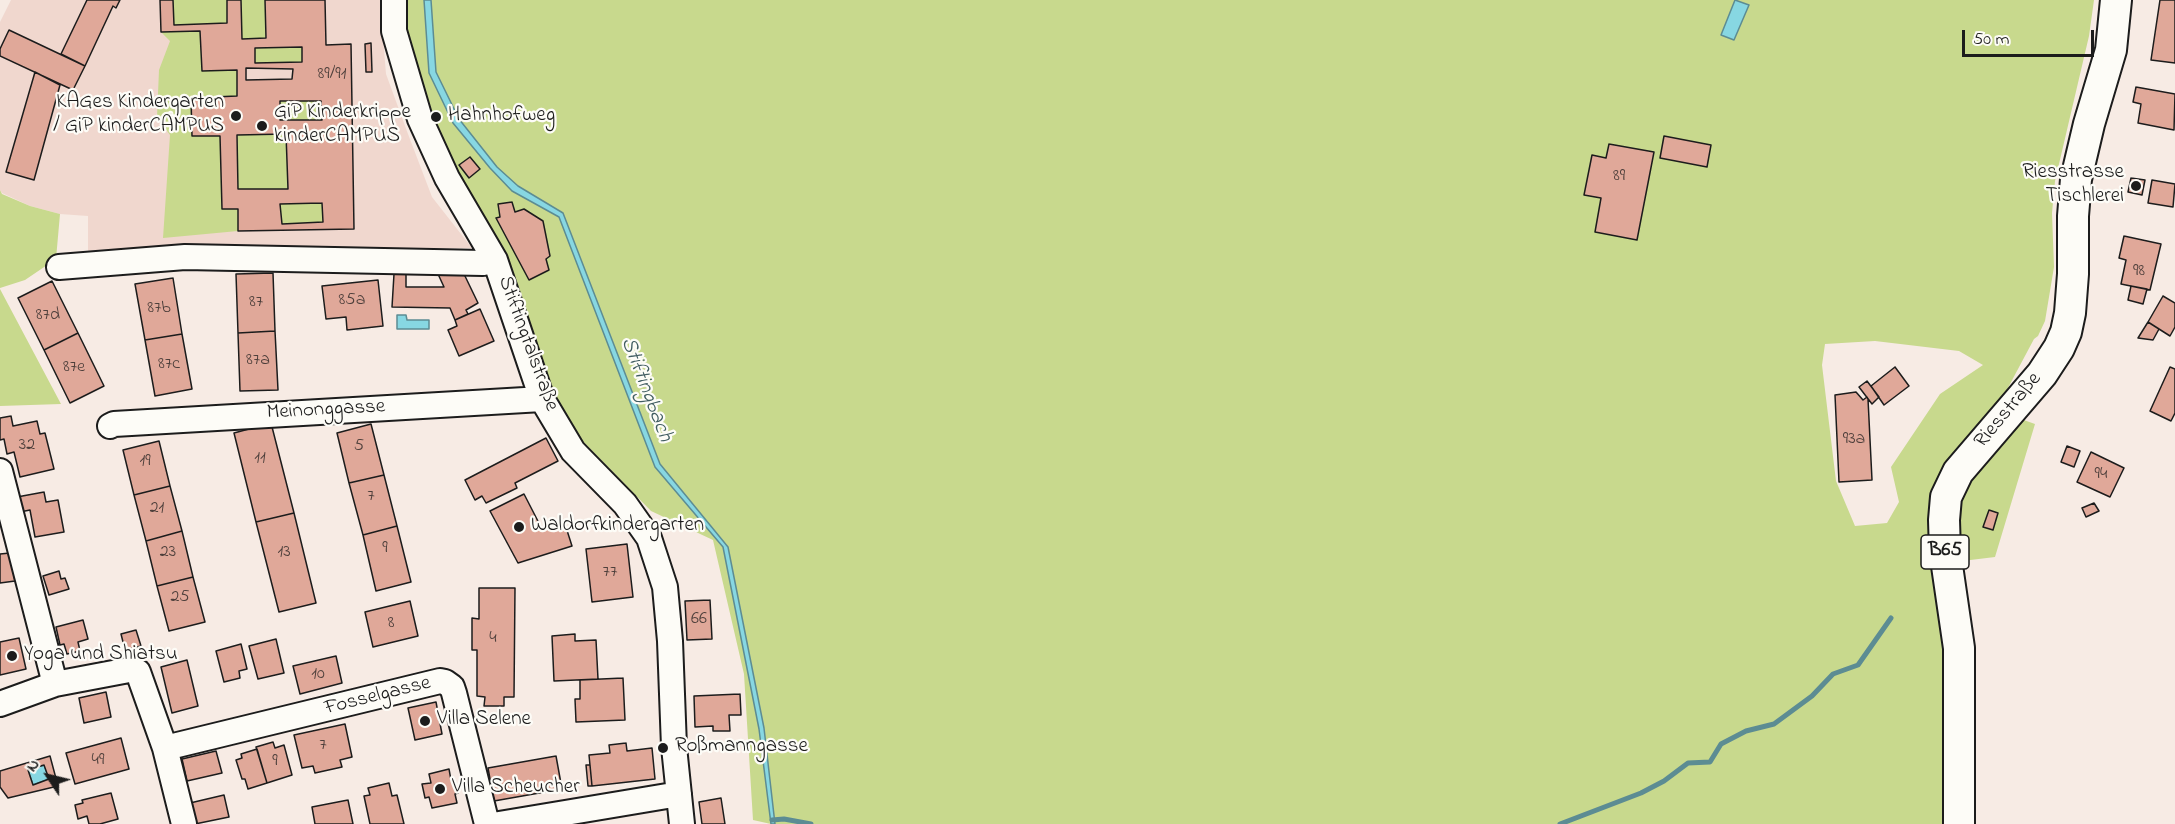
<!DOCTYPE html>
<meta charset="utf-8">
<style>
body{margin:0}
#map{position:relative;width:2175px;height:824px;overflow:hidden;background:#f7ebe4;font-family:"Indie Flower",sans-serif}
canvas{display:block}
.north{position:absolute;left:18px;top:746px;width:60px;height:60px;-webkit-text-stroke:4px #fdfcf7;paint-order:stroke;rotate:305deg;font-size:16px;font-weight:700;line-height:24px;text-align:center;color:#1c1c1c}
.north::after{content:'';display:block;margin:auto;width:21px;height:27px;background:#1c1c1c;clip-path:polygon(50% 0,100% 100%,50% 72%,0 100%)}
.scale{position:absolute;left:1962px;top:30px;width:132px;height:27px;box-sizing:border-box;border:3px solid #1c1c1c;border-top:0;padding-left:8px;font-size:18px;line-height:21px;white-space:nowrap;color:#1c1c1c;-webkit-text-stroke:4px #fdfcf7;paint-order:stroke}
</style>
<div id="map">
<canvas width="2175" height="824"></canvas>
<div class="north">N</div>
<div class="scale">50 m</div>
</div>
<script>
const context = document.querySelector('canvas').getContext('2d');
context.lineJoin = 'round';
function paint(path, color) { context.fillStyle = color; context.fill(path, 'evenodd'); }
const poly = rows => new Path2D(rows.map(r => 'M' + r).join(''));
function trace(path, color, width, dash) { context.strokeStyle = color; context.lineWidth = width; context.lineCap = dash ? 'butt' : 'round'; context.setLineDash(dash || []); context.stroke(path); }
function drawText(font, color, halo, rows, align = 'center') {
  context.font = font + ' "Indie Flower",sans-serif'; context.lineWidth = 4.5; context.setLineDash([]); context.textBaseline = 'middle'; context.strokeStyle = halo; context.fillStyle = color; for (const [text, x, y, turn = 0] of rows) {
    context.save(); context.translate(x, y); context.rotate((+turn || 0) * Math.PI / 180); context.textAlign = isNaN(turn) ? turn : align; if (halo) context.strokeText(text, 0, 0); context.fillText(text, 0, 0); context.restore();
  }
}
paint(poly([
 [11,0,380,0,386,74,408,134,432,197,472,248,315,251,207,249,88,252,88,216,60,214,30,206,2,193,0,190,0,22]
]), '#f0d7ce');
paint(poly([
 [173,0,227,0,227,23,174,25],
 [241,0,265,0,266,38,242,39],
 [394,0,2094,0,2089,36,2055,181,2052,213,2054,267,2045,321,2038,336,2034,339,1937,521,1947,681,1944,824,775,824,764,728,728,547,660,464,576,248,655,467,723,547,759,729,771,824,753,820,744,674,713,540,651,511,566,424,536,356,504,248,486,248,447,178],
 [1875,341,1959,351,1983,365,1940,394,1891,467,1899,502,1887,523,1855,526,1836,481,1822,365,1825,344],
 [200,31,202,70,237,70,237,96,191,98,192,136,220,136,222,209,238,209,238,231,163,238,170,135,157,117,159,70,170,41,161,32],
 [302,47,302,62,255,63,255,48],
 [280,101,321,101,322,120,280,120],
 [286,134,288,189,238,189,237,135],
 [0,190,2,194,30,206,60,214,56,259,25,280,0,288],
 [322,203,323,222,282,224,280,204],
 [0,289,61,404,0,406],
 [2018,418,2035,424,1995,557,1954,562,1961,489]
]), '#c8d98d');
const water = poly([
 [424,0,431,0,436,72,459,119,497,167,518,186,563,213,660,464,728,547,764,728,775,824,771,824,759,729,723,547,655,467,559,217,512,191,490,168,453,123,429,73,424,0],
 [1735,0,1749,5,1734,40,1721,35,1735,0],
 [397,315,406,315,407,320,429,320,429,329,397,329,397,315],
 [44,765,49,779,33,785,28,770,44,765]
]);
paint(water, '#87d7e2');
trace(water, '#5c8c93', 1.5);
trace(poly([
 [772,820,784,819,811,824],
 [1560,824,1641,793,1664,781,1688,763,1710,762,1721,744,1746,731,1774,724,1812,696,1833,674,1858,665,1891,618]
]), '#5c8c93', 5);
const building = poly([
 [87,0,120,0,116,8,113,6,85,66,61,54,87,0],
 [160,0,173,0,174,25,227,23,227,0,241,0,242,39,266,38,265,0,325,0,326,45,351,44,354,229,238,231,238,209,222,209,220,136,192,136,191,98,237,96,237,70,202,71,200,31,161,32,160,0],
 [302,47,302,62,255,63,255,48,302,47],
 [246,68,293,69,292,79,246,80,246,68],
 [280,101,321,101,322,120,280,120,280,101],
 [286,134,288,189,238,189,237,135,286,134],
 [322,203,323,222,282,224,280,204,322,203],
 [2160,0,2175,0,2175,63,2151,60,2160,0],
 [9,30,85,66,73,90,0,56,0,49,9,30],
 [371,43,372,72,366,72,365,44,371,43],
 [35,72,60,85,34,180,6,172,35,72],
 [2136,87,2175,94,2174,130,2138,123,2141,104,2133,102,2136,87],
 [1664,136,1711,145,1707,167,1660,158,1664,136],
 [1609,144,1654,152,1637,240,1595,232,1601,198,1584,195,1592,155,1606,158,1609,144],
 [470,157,480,169,469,178,459,165,470,157],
 [2131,178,2145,180,2142,195,2128,192,2131,178],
 [2152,180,2175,184,2173,207,2148,203,2152,180],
 [512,202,515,212,524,209,543,221,550,256,546,259,549,270,529,280,496,218,500,217,498,204,512,202],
 [2124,236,2161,244,2150,290,2121,284,2126,260,2119,258,2124,236],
 [273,273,275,331,238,333,236,274,273,273],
 [406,273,406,287,444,287,438,274,464,274,478,303,466,310,468,314,455,320,450,308,392,307,394,274,406,273],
 [173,278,182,334,145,340,135,284,173,278],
 [378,280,383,326,347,330,346,317,326,319,322,286,378,280],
 [52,281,78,333,44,350,18,298,52,281],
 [2131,286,2147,289,2143,304,2128,300,2131,286],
 [2163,296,2175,303,2175,327,2170,336,2148,322,2163,296],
 [480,309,494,341,459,356,448,330,457,326,455,320,480,309],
 [2148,322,2159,329,2153,340,2138,338,2148,322],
 [275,331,278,390,240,391,238,333,275,331],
 [78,333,104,386,70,403,44,350,78,333],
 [182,334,192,389,155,396,145,340,182,334],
 [1895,367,1909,386,1884,405,1871,386,1895,367],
 [2170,367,2175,369,2175,413,2171,421,2150,411,2170,367],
 [1867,381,1879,397,1872,404,1859,387,1867,381],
 [1856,392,1863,400,1867,397,1868,399,1872,480,1839,482,1835,395,1856,392],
 [11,416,13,426,37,421,40,434,45,433,54,469,20,477,14,452,7,454,4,439,0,440,0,418,11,416],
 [271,423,294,513,256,522,234,433,271,423],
 [371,424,384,475,349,483,337,433,371,424],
 [546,438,558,461,515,483,517,488,486,503,482,496,475,500,465,480,546,438],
 [159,441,170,486,134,495,123,450,159,441],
 [2067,446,2080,451,2074,467,2061,462,2067,446],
 [2091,452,2124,468,2110,497,2077,482,2091,452],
 [384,475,397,526,363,535,349,483,384,475],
 [170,486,182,531,146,541,134,495,170,486],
 [44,492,46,502,58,500,64,532,35,537,30,510,20,512,17,497,44,492],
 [524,494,542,529,564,521,572,546,518,563,490,511,524,494],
 [2094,503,2099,511,2086,517,2082,508,2094,503],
 [1989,510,1998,513,1993,530,1983,527,1989,510],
 [294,513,316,603,279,612,256,522,294,513],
 [397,526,411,582,376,591,363,535,397,526],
 [182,531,193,577,157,586,146,541,182,531],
 [627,544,633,597,592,602,586,549,627,544],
 [10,553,15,581,0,583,0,554,10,553],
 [59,571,61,579,65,578,69,589,49,595,43,576,59,571],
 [193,577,205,622,169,631,157,586,193,577],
 [479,588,515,588,514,697,504,697,504,706,484,706,485,697,477,696,477,650,472,650,472,618,479,619,479,588],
 [710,600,712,639,687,640,685,601,710,600],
 [410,601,418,636,373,647,365,612,410,601],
 [83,620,88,639,78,642,80,651,67,654,64,644,60,645,56,627,83,620],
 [136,630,141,646,125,650,121,634,136,630],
 [575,634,575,641,596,640,598,679,554,681,552,636,575,634],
 [19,638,26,669,0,675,0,642,19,638],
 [276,639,284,673,258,679,249,646,276,639],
 [241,644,247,669,239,671,240,678,224,682,216,651,241,644],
 [336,656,342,683,300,694,293,666,336,656],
 [187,660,198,706,172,713,161,667,187,660],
 [623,678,625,720,576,722,575,699,580,699,580,680,623,678],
 [106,692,111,717,84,723,79,698,106,692],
 [740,694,741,715,729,715,730,731,713,731,713,726,695,727,694,696,740,694],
 [436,702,442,734,415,740,408,708,436,702],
 [345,724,352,757,340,760,342,767,315,773,313,766,302,768,294,735,345,724],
 [121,738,129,769,75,784,66,753,121,738],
 [273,742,275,748,284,745,292,775,267,783,256,747,273,742],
 [626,743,627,751,652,748,655,779,592,786,589,755,610,753,609,745,626,743],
 [257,749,267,783,248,789,245,779,242,779,236,760,242,758,241,754,257,749],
 [216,751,222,773,187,781,182,759,216,751],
 [50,756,58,786,8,798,0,787,0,771,50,756],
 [44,765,49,779,33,785,28,770,44,765],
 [556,756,562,789,494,801,488,768,556,756],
 [586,765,590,765,592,786,588,786,586,765],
 [449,769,451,780,454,779,458,793,455,794,457,803,432,808,429,797,425,798,422,784,431,783,429,774,449,769],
 [389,783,392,796,397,795,404,824,370,824,364,796,370,795,368,788,389,783],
 [111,793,118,819,100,824,89,824,87,816,78,819,75,805,83,803,82,800,111,793],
 [224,795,229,817,195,824,190,803,224,795],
 [721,798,725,824,702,824,699,802,721,798],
 [348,800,353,824,315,824,312,807,348,800]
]);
paint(building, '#e0a899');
trace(building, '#1c1c1c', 1.5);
const minor = poly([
 [394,0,394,31,420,119,447,178,495,260,542,399,573,451,625,504,649,538,665,587,670,641,674,747,682,824],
 [59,267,185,257,483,263,495,260],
 [110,426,114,424,542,399],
 [0,471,55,684],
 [0,704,55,684,129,670,138,672,165,748,184,824],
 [165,748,440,681,445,682,452,687,454,693,487,824],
 [499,824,679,794]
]);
const major = poly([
 [1959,824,1959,648,1945,552,1944,520,1946,497,1958,472,2042,374,2059,348,2066,332,2070,313,2073,274,2073,216,2076,179,2089,124,2111,50,2116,0]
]);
trace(minor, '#1c1c1c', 28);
trace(major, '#1c1c1c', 34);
trace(minor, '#fdfcf7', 24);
trace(major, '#fdfcf7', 30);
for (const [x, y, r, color] of [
 [236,116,6,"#1c1c1c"],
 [436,117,6,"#1c1c1c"],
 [262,126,6,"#1c1c1c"],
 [2136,186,6,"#1c1c1c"],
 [519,527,6,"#1c1c1c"],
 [12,656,6,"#1c1c1c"],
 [425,721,6,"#1c1c1c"],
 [663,748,6,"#1c1c1c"],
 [440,789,6,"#1c1c1c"]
]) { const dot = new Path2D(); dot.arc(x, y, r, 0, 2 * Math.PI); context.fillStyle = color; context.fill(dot); trace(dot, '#fdfcf7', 2); }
drawText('18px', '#4d3f3b', null, [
 ["89/91",332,75],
 ["89",1619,177],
 ["98",2139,272],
 ["85a",352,301],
 ["87",256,303],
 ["87b",159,309],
 ["87d",48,316],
 ["87a",258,361],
 ["87c",169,365],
 ["87e",74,368],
 ["93a",1854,440],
 ["32",27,446],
 ["5",359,447],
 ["11",260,459],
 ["19",145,462],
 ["94",2101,475],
 ["7",371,497],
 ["21",157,509],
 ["9",385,549],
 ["23",168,553],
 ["13",284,553],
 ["77",610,573],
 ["25",180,598],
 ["66",699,620],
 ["8",391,624],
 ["4",493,639],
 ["10",318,675],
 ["7",323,746],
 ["49",98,761],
 ["9",275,762]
]);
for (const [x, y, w] of [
 [1945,552,48]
]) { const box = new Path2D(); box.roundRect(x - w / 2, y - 17, w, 34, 4.5); context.fillStyle = '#fdfcf7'; context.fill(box); trace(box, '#1c1c1c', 1.5); }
drawText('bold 20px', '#1c1c1c', null, [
 ["B65",1945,552]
]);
drawText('21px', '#1c1c1c', '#fdfcf7', [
 ["KAGes Kindergarten",224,104,"right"],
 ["/ GiP kinderCAMPUS",224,128,"right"],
 ["GiP Kinderkrippe",274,114],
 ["kinderCAMPUS",274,138],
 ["Hahnhofweg",448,117],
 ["Riesstrasse",2124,174,"right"],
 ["Tischlerei",2124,198,"right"],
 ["Waldorfkindergarten",531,527],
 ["Yoga und Shiatsu",24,656],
 ["Villa Selene",437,721],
 ["Roßmanngasse",675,748],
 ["Villa Scheucher",452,789]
], 'left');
drawText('21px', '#1c1c1c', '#fdfcf7', [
 ["Stiftingtalstraße",527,344,70],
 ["Meinonggasse",326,411,-3],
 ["Riesstraße",2009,411,-50],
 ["Fosselgasse",378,697,-14]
]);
drawText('italic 22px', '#415d61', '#fdfcf7', [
 ["Stiftingbach",645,390,69]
]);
</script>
